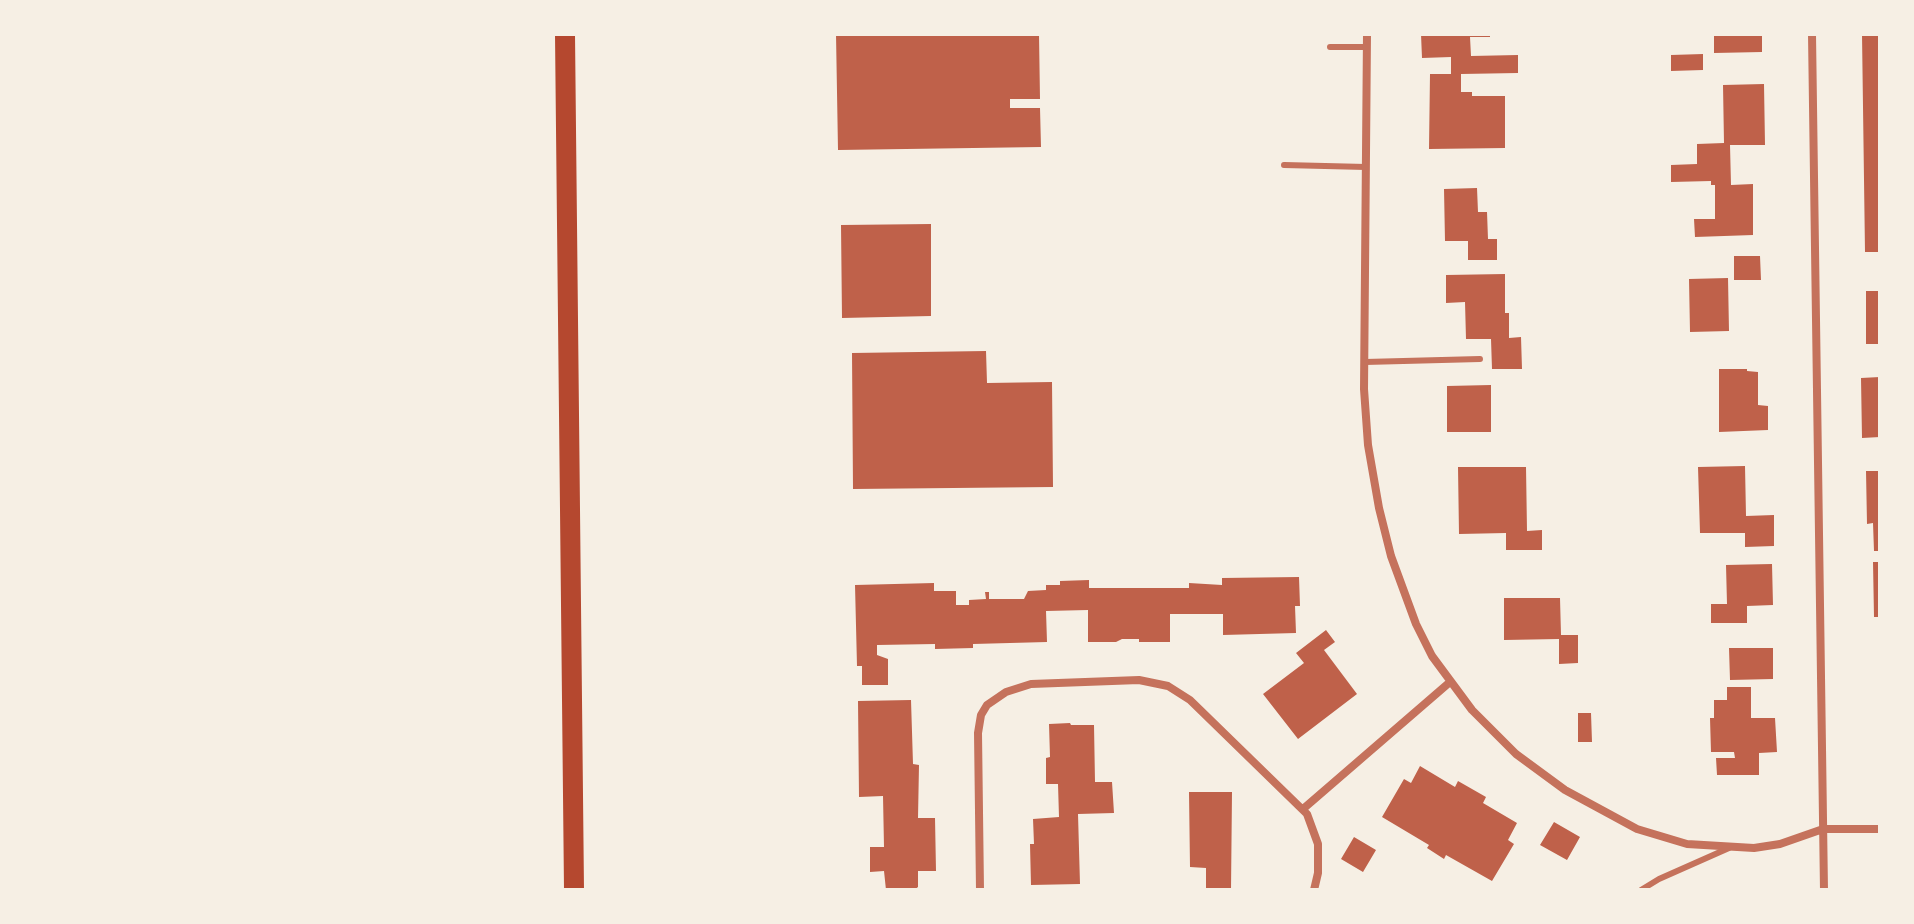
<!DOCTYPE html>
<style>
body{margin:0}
#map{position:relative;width:1914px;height:924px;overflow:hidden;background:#f6efe4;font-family:"Alegreya Sans",sans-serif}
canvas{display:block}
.frame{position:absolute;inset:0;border:36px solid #f6efe4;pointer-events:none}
</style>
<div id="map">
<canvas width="1914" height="924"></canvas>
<div class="frame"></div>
</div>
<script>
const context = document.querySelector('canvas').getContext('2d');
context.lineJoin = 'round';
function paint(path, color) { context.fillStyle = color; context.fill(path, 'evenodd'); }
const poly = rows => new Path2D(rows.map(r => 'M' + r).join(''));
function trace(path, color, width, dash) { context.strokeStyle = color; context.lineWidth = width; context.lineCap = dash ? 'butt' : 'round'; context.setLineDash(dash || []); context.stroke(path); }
paint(poly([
 [836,34,1039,34,1040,99,1010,99,1010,108,1040,108,1041,147,838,150],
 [1421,34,1490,34,1490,37,1470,37,1471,56,1518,55,1518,73,1461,74,1461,92,1472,92,1472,96,1505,96,1505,148,1429,149,1430,74,1451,74,1451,57,1422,58],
 [1714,34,1762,34,1762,52,1714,53],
 [1862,34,1880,34,1880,252,1865,252],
 [1703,54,1703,70,1671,71,1671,55],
 [1764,84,1765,145,1730,145,1731,185,1753,184,1753,235,1695,237,1694,219,1715,219,1715,185,1711,185,1711,181,1671,182,1671,165,1697,164,1697,144,1724,143,1723,85],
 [1477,188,1478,212,1487,212,1488,239,1497,239,1497,260,1468,260,1468,241,1445,241,1444,189],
 [931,224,931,316,842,318,841,225],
 [1734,256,1760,256,1761,280,1734,280],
 [1505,274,1505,313,1509,313,1509,338,1521,337,1522,369,1492,369,1491,339,1466,339,1465,302,1446,303,1446,275],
 [1728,278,1729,331,1690,332,1689,279],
 [1866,291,1880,291,1880,344,1866,344],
 [986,351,987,383,1052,382,1053,487,853,489,852,353],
 [1719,369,1747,369,1747,371,1758,372,1758,405,1768,406,1768,430,1719,432],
 [1880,377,1880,437,1862,438,1861,378],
 [1491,385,1491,432,1447,432,1447,386],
 [1745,466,1746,516,1774,515,1774,546,1745,547,1745,533,1700,533,1698,467],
 [1458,467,1526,467,1527,531,1542,530,1542,550,1506,550,1506,533,1459,534],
 [1866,471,1880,471,1880,551,1874,551,1873,523,1867,524],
 [1873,562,1880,562,1880,617,1874,617],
 [1772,564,1773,605,1747,606,1747,623,1711,623,1711,604,1727,604,1726,565],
 [1299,577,1300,606,1295,606,1296,633,1223,635,1223,614,1170,614,1170,642,1139,642,1139,639,1122,639,1116,642,1088,642,1088,610,1046,611,1047,642,973,644,973,648,935,649,935,644,877,645,877,655,888,659,888,685,862,685,862,666,857,666,855,585,934,583,934,591,956,591,956,605,969,605,969,600,986,599,985,592,989,592,989,599,1024,599,1028,591,1046,590,1046,585,1060,585,1060,581,1089,580,1089,588,1189,588,1189,583,1222,585,1222,578],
 [1504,598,1560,598,1561,635,1578,635,1578,663,1559,664,1559,639,1504,640],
 [1326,630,1335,642,1324,650,1357,694,1298,739,1263,694,1304,663,1296,653],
 [1729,648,1773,648,1773,679,1730,680],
 [1727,687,1751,687,1751,718,1775,718,1777,752,1759,753,1759,775,1717,775,1716,758,1735,758,1734,752,1711,752,1710,718,1714,718,1714,700,1727,700],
 [911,700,913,764,919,765,918,818,935,818,936,871,918,871,918,887,914,890,886,890,884,871,870,872,870,847,884,847,883,796,859,797,858,701],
 [1578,713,1591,713,1592,742,1578,742],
 [1070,723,1071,725,1094,725,1095,782,1112,782,1114,813,1078,814,1080,884,1031,885,1030,844,1034,844,1033,819,1059,817,1058,784,1046,784,1046,758,1050,757,1049,724],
 [1420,766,1455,787,1458,781,1486,797,1483,803,1517,823,1508,840,1514,844,1492,881,1446,855,1444,859,1427,848,1429,845,1382,817,1404,779,1411,783],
 [1189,792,1232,792,1231,890,1206,890,1206,868,1190,867],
 [1554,822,1580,837,1567,860,1540,845],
 [1354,837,1376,850,1363,872,1341,859]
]), '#bf614a');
trace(poly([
 [1330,47,1367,47],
 [1284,165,1366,167],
 [1365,362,1480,359],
 [1641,890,1659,879,1729,848]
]), '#c5725c', 6);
trace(poly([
 [1367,34,1364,389,1368,445,1379,508,1391,556,1416,624,1432,656,1472,710,1516,754,1565,790,1637,829,1687,844,1754,848,1780,844,1823,829,1880,829],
 [1812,34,1824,890],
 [1303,809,1450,682],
 [980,890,978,733,981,715,987,705,1006,692,1031,684,1139,680,1168,686,1190,700,1307,814,1318,844,1318,873,1314,890]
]), '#c5725c', 8);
trace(poly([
 [565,34,574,890]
]), '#b5482f', 20);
</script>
